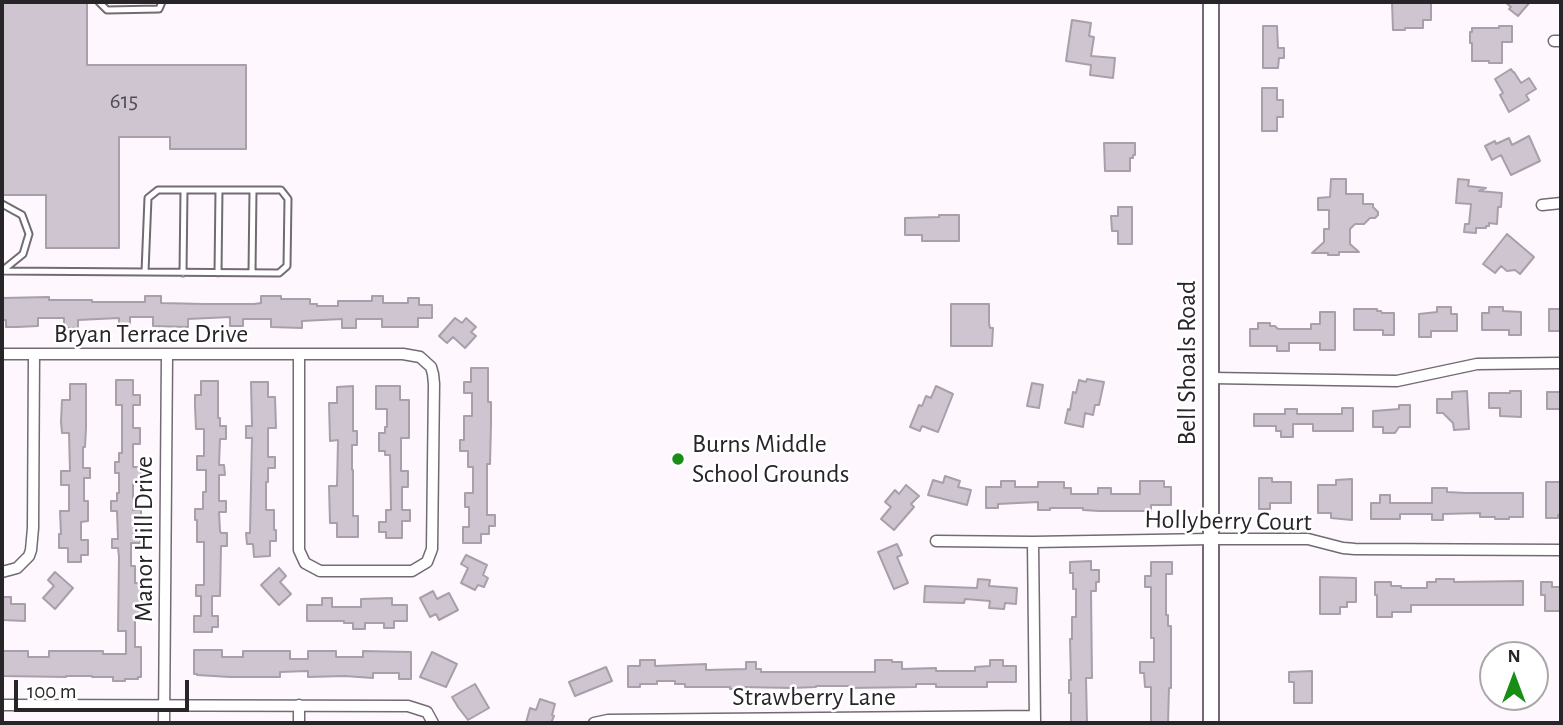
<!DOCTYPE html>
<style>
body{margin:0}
#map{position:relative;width:1563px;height:725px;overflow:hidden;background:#fef8fe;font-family:"Alegreya Sans",sans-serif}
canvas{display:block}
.frame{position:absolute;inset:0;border:4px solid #282529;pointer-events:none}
.north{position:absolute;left:1479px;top:641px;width:70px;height:70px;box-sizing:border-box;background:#fff;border:2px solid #a9a8a9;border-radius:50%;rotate:0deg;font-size:19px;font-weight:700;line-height:28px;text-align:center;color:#282529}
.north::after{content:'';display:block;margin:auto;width:24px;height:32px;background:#198e17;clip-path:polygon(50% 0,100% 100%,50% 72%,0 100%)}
.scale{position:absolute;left:14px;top:680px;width:175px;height:32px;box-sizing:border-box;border:4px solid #282529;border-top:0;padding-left:9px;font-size:21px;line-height:24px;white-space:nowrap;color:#282529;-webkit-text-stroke:5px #fff;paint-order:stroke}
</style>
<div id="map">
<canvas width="1563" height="725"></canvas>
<div class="frame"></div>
<div class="north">N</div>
<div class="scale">100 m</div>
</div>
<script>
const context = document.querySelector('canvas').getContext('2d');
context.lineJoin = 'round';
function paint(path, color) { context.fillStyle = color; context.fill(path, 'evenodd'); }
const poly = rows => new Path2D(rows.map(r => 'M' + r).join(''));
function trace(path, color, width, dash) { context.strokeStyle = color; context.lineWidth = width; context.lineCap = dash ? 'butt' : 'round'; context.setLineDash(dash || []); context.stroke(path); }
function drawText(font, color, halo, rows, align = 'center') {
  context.font = font + ' "Alegreya Sans",sans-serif'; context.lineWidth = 5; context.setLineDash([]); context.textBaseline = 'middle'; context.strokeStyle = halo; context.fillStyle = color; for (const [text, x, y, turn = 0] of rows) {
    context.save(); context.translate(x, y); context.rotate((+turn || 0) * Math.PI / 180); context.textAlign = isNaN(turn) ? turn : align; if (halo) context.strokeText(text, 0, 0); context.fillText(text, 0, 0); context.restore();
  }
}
const building = poly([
 [2,2,87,2,87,65,246,65,246,149,170,149,170,137,119,137,119,248,46,248,46,195,2,195,2,2],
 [1392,2,1431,2,1431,20,1423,20,1423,28,1405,28,1405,30,1393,30,1392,2],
 [1505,2,1530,2,1518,16,1509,9,1511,7,1505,2],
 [1072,20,1091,23,1089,36,1094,37,1091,56,1115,58,1113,78,1090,75,1091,65,1066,61,1072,20],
 [1263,26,1277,26,1278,48,1284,48,1284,58,1279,58,1278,68,1263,68,1263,26],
 [1499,26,1512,26,1512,42,1502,42,1502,63,1489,63,1489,61,1472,61,1472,43,1470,43,1470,32,1472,32,1472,28,1499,28,1499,26],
 [1511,69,1513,72,1514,72,1521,83,1529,78,1536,89,1526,95,1529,100,1509,112,1500,95,1503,93,1495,79,1511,69],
 [1262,88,1277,88,1277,100,1283,100,1283,117,1277,117,1277,131,1262,131,1262,88],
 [1529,136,1540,161,1511,175,1501,155,1492,160,1485,146,1495,141,1496,144,1509,138,1512,145,1529,136],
 [1104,143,1135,143,1135,155,1133,155,1133,158,1130,158,1130,171,1105,171,1104,143],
 [1331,179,1346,179,1346,194,1363,194,1363,204,1373,204,1373,207,1378,212,1378,215,1375,218,1370,218,1364,224,1355,224,1350,229,1350,244,1359,252,1339,252,1339,255,1328,255,1328,253,1312,253,1324,242,1324,229,1329,229,1329,210,1318,210,1318,198,1330,197,1331,179],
 [1458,179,1469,180,1468,186,1486,188,1479,191,1502,193,1501,207,1498,207,1497,224,1489,223,1489,226,1486,226,1486,228,1476,228,1476,233,1464,232,1465,224,1469,224,1471,204,1456,203,1458,179],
 [1118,207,1132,207,1132,244,1118,244,1118,231,1112,231,1111,216,1118,216,1118,207],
 [939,215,959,215,959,241,922,241,922,235,905,235,905,218,939,217,939,215],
 [1507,234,1534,257,1520,274,1515,270,1507,271,1501,266,1495,273,1483,264,1507,234],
 [145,296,161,296,161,303,204,304,254,304,261,303,261,296,281,296,281,299,310,299,310,304,317,304,317,306,338,306,338,301,372,301,372,296,383,296,383,303,408,303,408,298,419,298,419,305,432,305,432,318,418,318,418,327,382,327,382,319,356,319,356,328,342,328,342,319,302,321,302,328,271,327,271,319,243,319,243,326,230,326,230,317,188,319,188,327,153,326,153,317,130,317,130,326,119,326,119,318,78,320,78,328,64,328,64,318,38,318,38,326,17,327,6,327,6,320,2,320,2,298,49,297,49,300,92,300,92,302,145,302,145,296],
 [951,304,989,304,989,323,990,328,993,328,992,346,951,346,951,304],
 [1437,307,1451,307,1451,314,1457,314,1457,331,1431,331,1431,337,1419,337,1419,314,1437,312,1437,307],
 [1489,307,1503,307,1503,311,1521,312,1521,335,1509,335,1509,330,1482,330,1482,313,1489,313,1489,307],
 [1354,309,1377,309,1377,311,1381,311,1382,313,1394,313,1394,335,1383,335,1383,330,1354,330,1354,309],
 [1549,309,1561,309,1561,331,1549,331,1549,309],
 [1320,312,1335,312,1335,350,1320,350,1320,343,1289,343,1289,351,1277,351,1277,346,1250,346,1250,329,1258,329,1258,323,1270,323,1270,326,1275,326,1278,329,1311,329,1311,324,1320,324,1320,312],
 [455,318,462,323,466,318,476,327,471,332,476,336,465,348,453,337,447,343,439,336,455,318],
 [471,368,488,368,488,402,491,402,491,424,490,464,487,464,487,515,495,515,495,526,489,526,489,534,481,534,481,543,463,543,463,527,469,527,469,507,465,507,465,493,473,493,473,467,468,467,468,451,460,451,460,440,464,440,464,416,472,416,472,393,464,393,464,382,471,382,471,368],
 [1087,379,1104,382,1099,405,1095,405,1093,415,1085,413,1083,427,1065,423,1068,409,1070,410,1073,392,1076,393,1079,380,1086,382,1087,379],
 [116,380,133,380,133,395,140,395,140,405,133,405,133,428,140,428,140,444,133,444,133,467,141,467,141,481,133,481,133,510,141,510,141,520,139,520,140,543,131,543,131,566,135,566,135,583,143,583,142,616,135,616,135,647,141,647,141,677,138,677,138,679,125,679,125,681,113,681,113,677,92,677,92,676,66,676,66,677,2,676,2,651,28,651,28,657,49,657,49,651,103,651,103,654,126,654,126,631,118,631,119,557,118,548,112,548,112,539,118,539,117,511,111,511,111,501,117,501,117,493,119,493,119,473,115,473,115,462,119,462,119,453,122,453,122,405,116,405,116,380],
 [201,381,218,381,218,418,220,418,220,426,226,426,226,439,220,439,219,465,224,465,225,475,219,475,219,501,226,501,226,512,219,512,220,531,221,533,227,533,227,546,221,546,220,596,212,596,212,616,218,616,218,627,212,627,212,632,194,632,194,616,201,616,201,596,196,596,196,585,204,585,204,542,197,542,197,520,195,520,195,509,203,509,203,492,206,492,206,470,197,470,197,456,204,456,204,429,196,429,195,406,195,395,201,395,201,381],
 [251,382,268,382,268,397,275,397,276,428,268,428,268,457,275,457,275,468,268,468,268,482,266,482,266,510,274,510,274,530,276,530,276,541,270,541,270,556,254,557,253,544,247,544,246,533,250,533,252,438,246,438,246,426,252,426,251,382],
 [1032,383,1043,385,1039,408,1027,406,1032,383],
 [70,384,86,384,86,428,85,447,83,447,83,468,90,468,90,478,84,478,84,501,88,501,88,521,81,522,81,540,88,540,88,555,81,555,81,562,68,562,68,548,59,548,59,534,61,534,60,511,69,511,69,485,61,485,61,471,70,471,69,433,62,433,61,422,62,400,70,400,70,384],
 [353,386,353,431,357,431,357,445,352,445,352,470,353,470,353,516,358,516,358,537,337,537,337,523,330,523,329,486,337,486,338,440,330,441,329,403,337,403,337,387,353,386],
 [376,386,400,386,400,400,409,400,409,438,401,438,401,471,408,471,408,487,402,487,402,510,410,510,410,521,402,521,402,538,386,538,386,532,379,532,379,522,386,522,386,510,391,510,390,455,385,455,385,451,379,451,379,433,385,433,385,427,387,427,387,409,376,409,376,386],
 [936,386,953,394,938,432,922,426,920,431,910,427,919,405,922,406,926,396,931,398,936,386],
 [1467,391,1469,429,1454,430,1453,423,1443,413,1437,413,1437,399,1452,399,1452,392,1467,391],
 [1510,391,1521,391,1521,417,1500,416,1500,408,1489,408,1489,393,1510,393,1510,391],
 [1547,392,1561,392,1561,409,1547,409,1547,392],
 [1399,405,1410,405,1410,427,1399,427,1395,433,1383,433,1383,427,1373,427,1373,411,1399,409,1399,405],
 [1342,408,1353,408,1353,431,1313,431,1313,424,1293,424,1293,437,1281,437,1281,431,1276,431,1276,426,1254,426,1254,414,1285,414,1285,409,1297,409,1297,414,1342,414,1342,408],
 [945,476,960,481,958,487,971,490,967,505,928,495,933,480,943,483,945,476],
 [1259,478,1272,478,1272,482,1291,482,1291,503,1270,503,1270,509,1259,509,1259,478],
 [1352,479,1352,520,1331,518,1331,513,1318,513,1318,485,1336,485,1336,480,1352,479],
 [1001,481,1015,481,1015,487,1038,487,1038,482,1064,482,1064,488,1071,488,1071,494,1098,494,1098,488,1111,488,1111,494,1140,494,1140,481,1164,481,1164,487,1171,487,1171,505,1151,505,1151,511,1099,511,1083,510,1083,508,1050,508,1050,510,1038,510,1038,502,998,504,998,508,986,508,986,487,1001,487,1001,481],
 [1546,482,1561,482,1561,515,1558,515,1558,518,1546,518,1546,482],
 [906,485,919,496,911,504,914,507,894,530,881,519,891,507,885,502,895,490,899,494,906,485],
 [1432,488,1447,488,1447,492,1466,493,1523,493,1523,517,1509,517,1509,519,1495,519,1495,517,1480,517,1480,513,1443,514,1443,520,1432,520,1432,514,1400,514,1400,519,1371,519,1371,503,1380,503,1380,495,1390,495,1390,503,1432,503,1432,488],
 [897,544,902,555,897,557,908,583,894,589,878,552,897,544],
 [466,555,487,565,483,575,488,578,484,587,478,585,475,590,461,583,468,568,461,564,466,555],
 [1091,561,1091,570,1099,570,1099,582,1096,582,1096,591,1091,591,1092,678,1086,678,1087,723,1071,723,1071,693,1069,693,1069,680,1071,680,1070,639,1072,639,1072,617,1076,617,1076,589,1073,589,1073,573,1070,573,1070,562,1091,561],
 [1151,562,1172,562,1172,574,1166,574,1166,615,1168,615,1168,626,1171,626,1171,688,1169,688,1168,723,1151,723,1151,687,1145,687,1144,673,1140,673,1140,662,1154,662,1154,638,1151,638,1151,587,1145,587,1145,576,1151,576,1151,562],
 [279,568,286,576,280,582,291,594,279,605,261,585,279,568],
 [55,572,73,588,55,609,43,598,54,586,48,580,55,572],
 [1320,577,1356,578,1356,602,1347,602,1347,607,1340,607,1340,614,1320,614,1320,577],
 [978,579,990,580,989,586,1017,588,1016,604,1005,603,1004,609,989,608,990,601,965,599,964,603,924,602,925,586,977,588,978,579],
 [1436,579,1454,579,1454,582,1523,581,1523,605,1411,605,1411,612,1392,612,1392,617,1377,617,1377,595,1375,595,1375,582,1391,582,1391,586,1401,586,1401,588,1427,588,1427,582,1436,582,1436,579],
 [1541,582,1552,582,1552,587,1561,587,1561,611,1545,611,1545,595,1541,595,1541,582],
 [433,591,437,599,449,593,458,610,439,620,436,614,430,617,420,598,433,591],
 [2,597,11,597,11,604,25,604,25,621,2,620,2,597],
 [322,598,332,598,332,607,361,607,361,599,392,598,392,605,407,605,407,621,394,621,394,628,384,628,384,623,365,623,365,629,353,629,353,623,344,623,344,621,307,621,307,605,322,605,322,598],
 [194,650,222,650,222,657,243,657,243,651,290,651,290,659,308,659,308,651,336,651,336,657,363,657,363,651,411,652,411,679,399,679,399,673,373,673,373,678,344,676,308,677,308,671,280,672,280,677,230,677,197,675,197,674,194,674,194,650],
 [432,652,457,664,446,687,420,677,432,652],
 [640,660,655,660,655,666,706,664,706,670,746,669,746,662,756,662,756,669,761,669,761,672,875,672,875,660,892,660,892,662,902,662,902,669,936,668,936,671,975,671,975,667,990,666,990,660,1003,660,1003,666,1016,666,1016,682,987,682,987,687,936,687,936,684,916,684,916,687,849,688,849,686,816,686,816,687,792,688,742,687,742,689,730,689,730,687,685,687,685,684,675,684,675,681,657,681,657,684,640,684,640,687,628,687,628,666,640,666,640,660],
 [606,667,612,681,575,696,569,682,606,667],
 [1312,671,1312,703,1294,703,1294,682,1289,682,1289,672,1312,671],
 [475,684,489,708,468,720,458,707,452,697,475,684],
 [540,699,555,704,552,715,554,716,551,723,526,723,530,708,536,710,540,699]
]);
paint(building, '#cfc5d0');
trace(building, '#a99faa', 2);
const service = poly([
 [99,2,107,10,159,9,162,2],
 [2,204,22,215,29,234,23,254,2,271],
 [2,271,145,272,279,273,287,266,288,199,281,190,158,190,148,198,145,272],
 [183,273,184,190],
 [218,273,219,190],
 [252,273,253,190]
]);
const minor = poly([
 [1554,41,1561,41],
 [1542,205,1561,203],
 [2,354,403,354,420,357,431,367,433,374,434,384,432,549,427,562,412,571,320,571,305,563,299,550,299,355],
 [1212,378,1397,381,1477,364,1561,363],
 [936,541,1033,542,1211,539,1308,539,1343,548,1355,549,1561,550],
 [1033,542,1035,723],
 [2,572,17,568,29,556,31,550,33,528,34,355],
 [2,705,408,706,427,712,433,723],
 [164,723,167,355],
 [299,723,299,705],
 [594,723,608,720,1035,716]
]);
const secondary = poly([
 [1211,2,1211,723]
]);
trace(service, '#736a74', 9);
trace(minor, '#736a74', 13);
trace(secondary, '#736a74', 18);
trace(service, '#fff', 5);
trace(minor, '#fff', 10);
trace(secondary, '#fff', 14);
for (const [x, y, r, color] of [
 [678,459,7,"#198e17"]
]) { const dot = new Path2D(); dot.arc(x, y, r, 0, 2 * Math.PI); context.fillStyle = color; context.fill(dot); trace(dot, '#fff', 2.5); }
drawText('23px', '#524d53', null, [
 ["615",124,101]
]);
drawText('26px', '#282529', '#fff', [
 ["Bryan Terrace Drive",151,334],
 ["Bell Shoals Road",1187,363,-90],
 ["Hollyberry Court",1228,521,1],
 ["Manor Hill Drive",144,539,-90],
 ["Strawberry Lane",814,697]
]);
drawText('26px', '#282529', '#fff', [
 ["Burns Middle",692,444],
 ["School Grounds",692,474]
], 'left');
</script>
